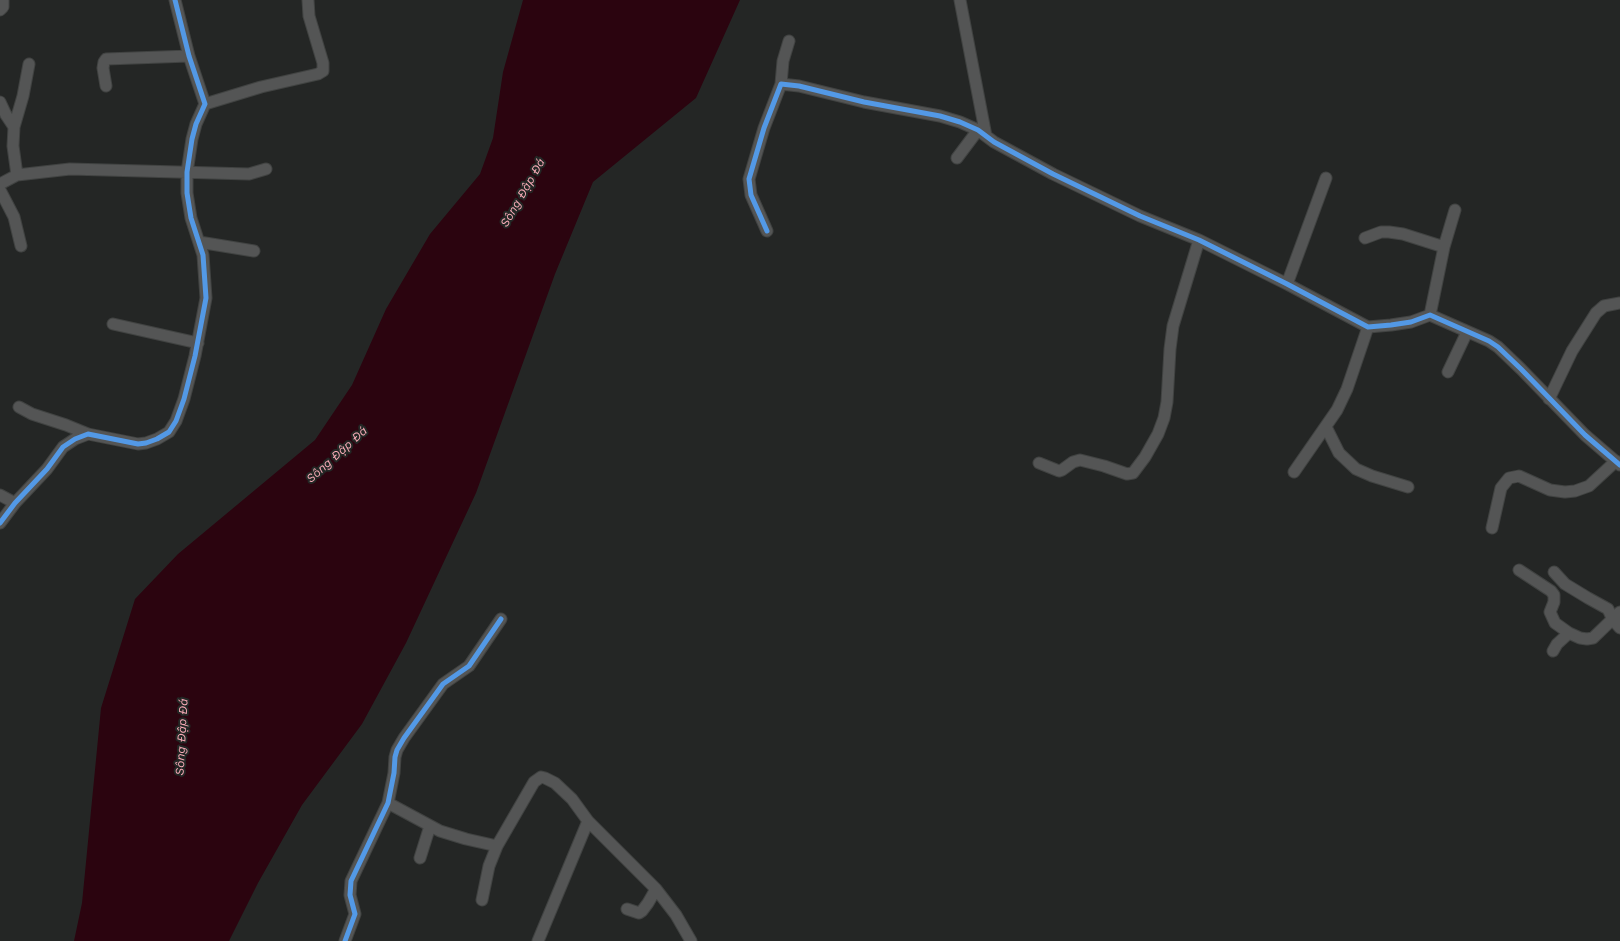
<!DOCTYPE html>
<meta charset="utf-8">
<style>
body{margin:0}
canvas{display:block;background:#242625}
</style>
<canvas width="1620" height="941"></canvas>
<script>
const context = document.querySelector('canvas').getContext('2d');
context.lineJoin = 'round';
function paint(path, color) { context.fillStyle = color; context.fill(path, 'evenodd'); }
const poly = rows => new Path2D(rows.map(r => 'M' + r).join(''));
function trace(path, color, width, dash) { context.strokeStyle = color; context.lineWidth = width; context.lineCap = dash ? 'butt' : 'round'; context.setLineDash(dash || []); context.stroke(path); }
function drawText(font, color, halo, rows, align = 'center') {
  context.font = font + ' "Work Sans",sans-serif'; context.lineWidth = 4; context.setLineDash([]); context.textBaseline = 'middle'; context.strokeStyle = halo; context.fillStyle = color; for (const [text, x, y, turn = 0] of rows) {
    context.save(); context.translate(x, y); context.rotate((+turn || 0) * Math.PI / 180); context.textAlign = isNaN(turn) ? turn : align; if (halo) context.strokeText(text, 0, 0); context.fillText(text, 0, 0); context.restore();
  }
}
paint(poly([
 [523,0,740,0,696,98,593,182,555,274,476,493,406,643,362,724,302,805,258,883,229,941,74,941,82,903,101,708,135,599,178,554,315,440,352,385,386,309,430,234,480,174,493,138,503,72]
]), '#2b040f');
const street = poly([
 [960,0,986,136],
 [0,10,3,7,3,0],
 [781,84,783,61,789,41],
 [106,86,103,68,104,62,106,59,189,56],
 [0,102,6,115,14,127,13,146,17,175],
 [205,104,261,87,318,74,323,71,323,63,309,16,308,0],
 [14,127,23,96,29,64],
 [957,158,978,130],
 [0,184,17,175,70,169,249,174,266,169],
 [0,190,14,217,21,246],
 [767,231,751,195,749,179,764,128,781,84,799,86,864,102,940,116,960,122,978,130,994,142,1053,174,1140,216,1199,240,1287,284,1368,327,1391,325,1411,322,1430,315,1489,341,1498,347,1521,369,1585,435,1620,465],
 [1365,238,1381,232,1389,232,1403,234,1444,247],
 [199,242,254,251],
 [1287,284,1326,178],
 [1430,315,1444,247,1455,210],
 [113,324,198,343],
 [1448,372,1467,332],
 [1549,399,1572,351,1596,313,1604,306,1620,303],
 [19,407,32,414,66,425,88,434],
 [1326,427,1339,453,1356,469,1372,476,1408,487],
 [1039,463,1059,471,1062,470,1073,462,1080,460,1104,466,1127,474,1133,473,1145,457,1158,434,1164,418,1167,402,1170,349,1173,326,1199,240],
 [1294,472,1337,410,1347,389,1368,327],
 [0,495,15,503],
 [0,523,15,503,47,469,63,447,75,439,88,434,138,444,146,443,157,439,169,432,176,421,184,399,195,356,206,298,203,255,191,218,187,193,187,172,192,139,196,124,205,104,189,56,175,0],
 [1492,528,1501,488,1509,478,1519,476,1550,490,1565,492,1575,491,1589,486,1616,461],
 [1519,570,1551,591,1554,595,1554,602,1550,612,1555,623,1569,633,1580,638,1587,639,1593,638,1620,612],
 [1554,572,1565,584,1588,598,1608,609,1613,620,1620,628],
 [1553,651,1557,644,1569,633],
 [388,803,440,831,466,839,497,846],
 [420,858,430,826],
 [482,900,489,866,497,846,534,782,541,777,545,778,555,783,572,799,588,821,656,889,676,915,691,941],
 [627,909,639,913,642,911,648,903,656,889],
 [345,941,355,914,350,895,351,881,388,803,394,773,395,757,397,750,404,738,443,684,469,666,501,619],
 [538,941,588,821]
]);
trace(street, '#414342', 13);
trace(street, '#545555', 11);
trace(poly([
 [767,231,751,195,749,179,764,128,781,84,799,86,864,102,940,116,960,122,978,130,994,142,1053,174,1140,216,1199,240,1287,284,1368,327,1391,325,1411,322,1430,315,1489,341,1498,347,1521,369,1585,435,1620,465],
 [0,523,15,503,47,469,63,447,75,439,88,434,138,444,146,443,157,439,169,432,176,421,184,399,195,356,206,298,203,255,191,218,187,193,187,172,192,139,196,124,205,104,189,56,175,0],
 [345,941,355,914,350,895,351,881,388,803,394,773,395,757,397,750,404,738,443,684,469,666,501,619]
]), '#5399e6', 5);
drawText('italic 12px', '#f8abb7', '#232725', [
 ["Sông Đập Đá",523,193,-60],
 ["Sông Đập Đá",337,455,-42],
 ["Sông Đập Đá",182,737,-87]
]);
</script>
